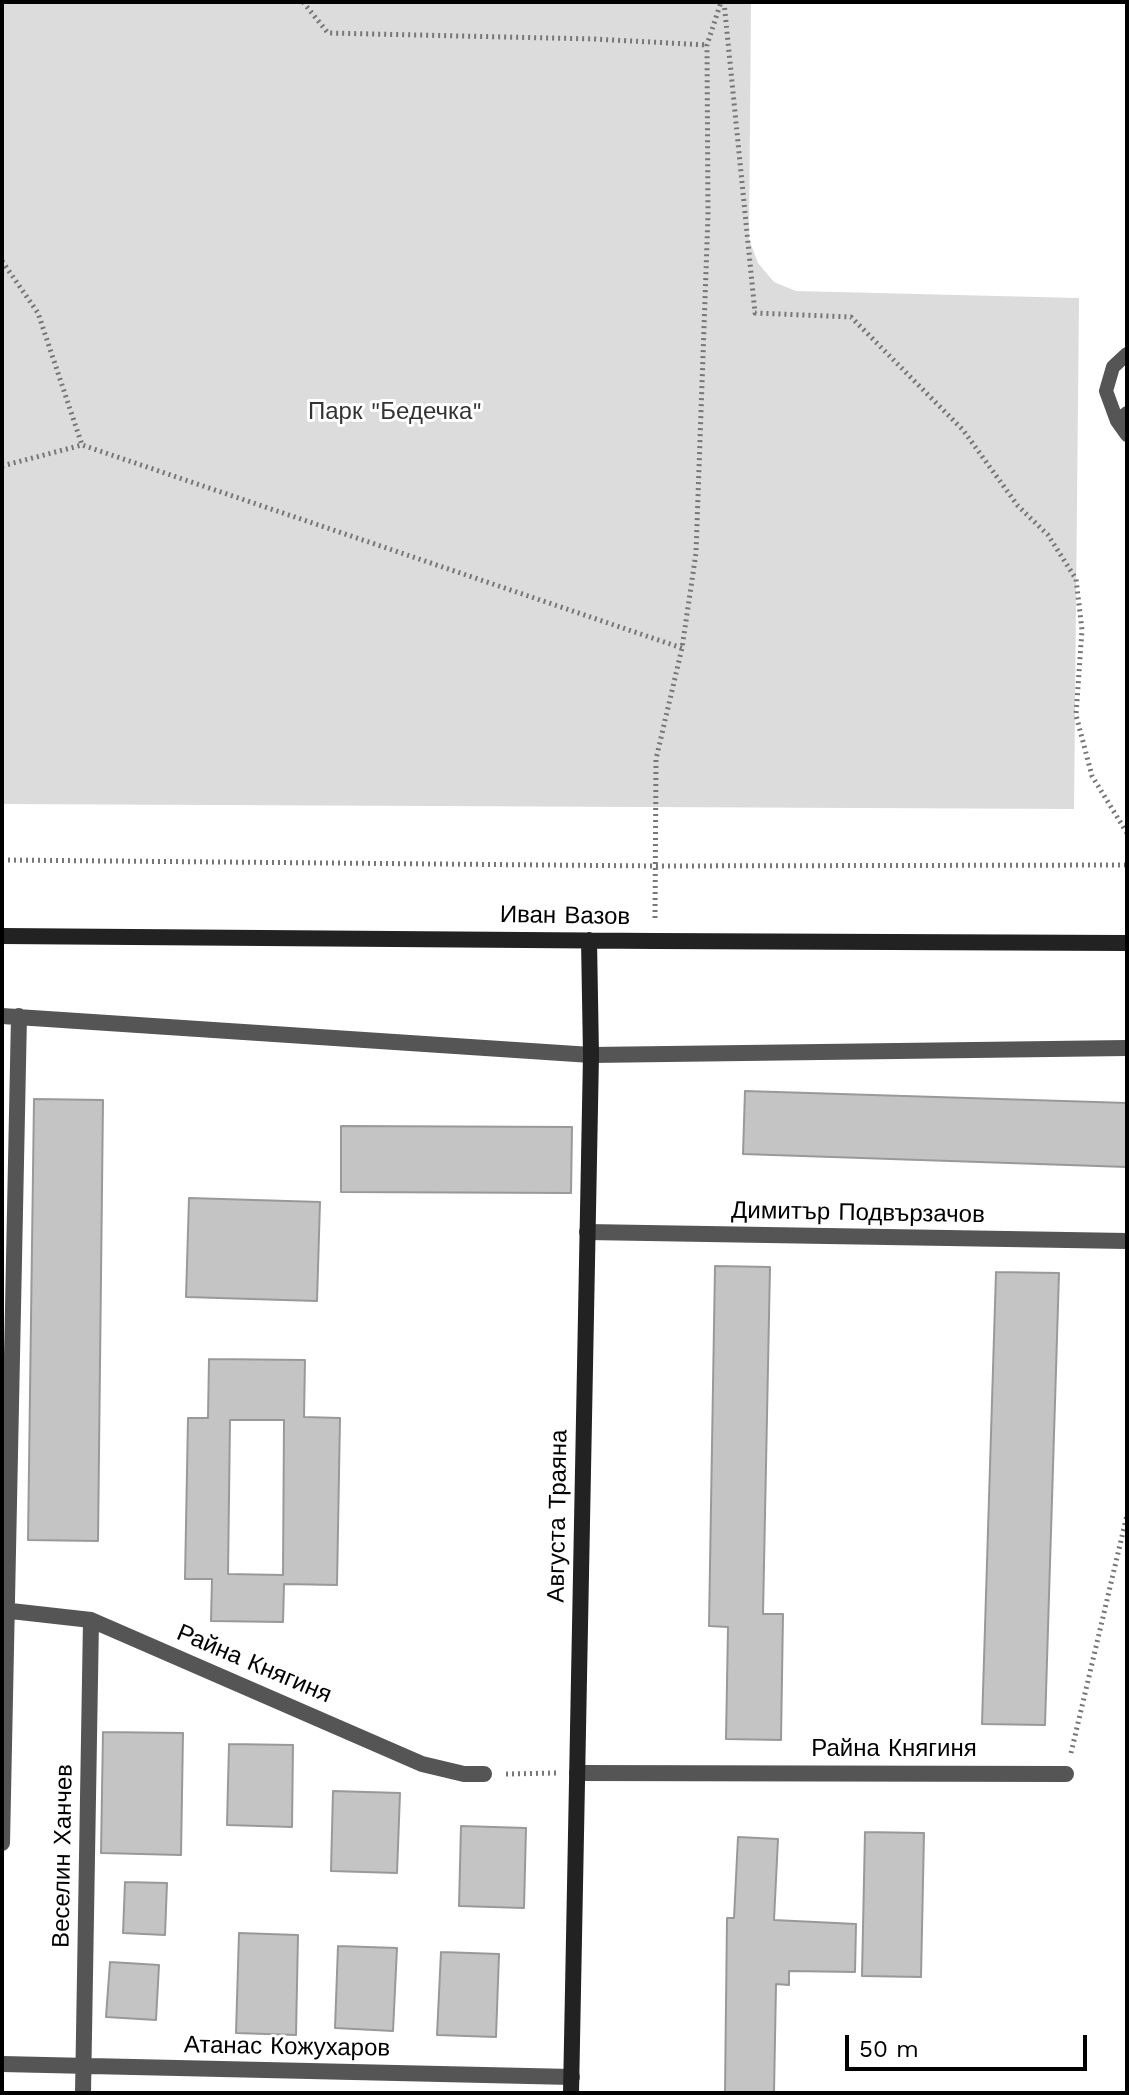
<!DOCTYPE html>
<meta charset="utf-8">
<style>
body{margin:0}
#map{position:relative;width:1129px;height:2095px;overflow:hidden;background:#fff;font-family:"Work Sans",sans-serif}
canvas{display:block}
.frame{position:absolute;inset:0;border:4px solid #000;pointer-events:none}
.scale{position:absolute;left:845px;top:2035px;width:242px;height:36px;box-sizing:border-box;border:4px solid #000;border-top:0;padding-left:10px;font-size:24px;line-height:28px;white-space:nowrap;color:#000;-webkit-text-stroke:6px #fff;paint-order:stroke}
</style>
<div id="map">
<canvas width="1129" height="2095"></canvas>
<div class="frame"></div>
<div class="scale">50 m</div>
</div>
<script>
const context = document.querySelector('canvas').getContext('2d');
context.lineJoin = 'round';
function paint(path, color) { context.fillStyle = color; context.fill(path, 'evenodd'); }
const poly = rows => new Path2D(rows.map(r => 'M' + r).join(''));
function trace(path, color, width, dash) { context.strokeStyle = color; context.lineWidth = width; context.lineCap = dash ? 'butt' : 'round'; context.setLineDash(dash || []); context.stroke(path); }
function drawText(font, color, halo, rows, align = 'center') {
  context.font = font + ' "Work Sans",sans-serif'; context.lineWidth = 6; context.setLineDash([]); context.textBaseline = 'middle'; context.strokeStyle = halo; context.fillStyle = color; for (const [text, x, y, turn = 0] of rows) {
    context.save(); context.translate(x, y); context.rotate((+turn || 0) * Math.PI / 180); context.textAlign = isNaN(turn) ? turn : align; if (halo) context.strokeText(text, 0, 0); context.fillText(text, 0, 0); context.restore();
  }
}
paint(poly([
 [2,2,751,2,749,239,758,263,774,282,796,291,1079,298,1074,809,2,804]
]), '#dcdcdc');
const building = poly([
 [745,1091,1127,1103,1127,1167,743,1154,745,1091],
 [34,1099,103,1100,98,1541,28,1540,34,1099],
 [341,1126,572,1127,571,1193,341,1192,341,1126],
 [189,1198,320,1202,317,1301,186,1297,189,1198],
 [715,1266,770,1267,763,1614,783,1614,781,1740,726,1739,728,1627,709,1626,715,1266],
 [996,1272,1059,1273,1045,1725,982,1724,996,1272],
 [209,1359,305,1360,304,1417,340,1418,337,1585,284,1584,283,1622,211,1621,212,1579,185,1579,188,1418,208,1418,209,1359],
 [230,1420,284,1420,283,1575,228,1574,230,1420],
 [103,1732,183,1733,181,1855,101,1853,103,1732],
 [229,1744,293,1745,292,1827,227,1825,229,1744],
 [333,1791,400,1793,397,1873,331,1871,333,1791],
 [461,1826,526,1828,524,1908,459,1906,461,1826],
 [865,1832,924,1833,921,1977,862,1976,865,1832],
 [738,1837,778,1839,774,1920,856,1924,855,1972,789,1971,789,1985,776,1984,774,2093,725,2093,727,1918,734,1918,738,1837],
 [125,1882,167,1883,165,1935,123,1933,125,1882],
 [239,1933,298,1935,296,2035,236,2033,239,1933],
 [338,1946,397,1948,393,2031,335,2028,338,1946],
 [441,1952,499,1954,496,2037,437,2035,441,1952],
 [110,1962,159,1965,156,2020,106,2017,110,1962]
]);
paint(building, '#c4c4c4');
trace(building, '#999', 2);
trace(poly([
 [303,2,328,33,594,39,707,45],
 [724,2,755,313,851,317,963,430,1018,506,1048,535,1076,579,1082,630,1076,715,1092,776,1127,833],
 [2,261,38,313,82,445],
 [2,466,82,445,682,648],
 [2,860,655,866,1127,865],
 [655,918,656,759,682,648,696,553,708,215,707,45,721,2],
 [1071,1753,1127,1515],
 [506,1774,556,1773]
]), '#777', 5, [2, 4]);
trace(poly([
 [1127,413,1117,421,1127,435],
 [1117,421,1106,391,1113,367,1127,354]
]), '#555', 14);
trace(poly([
 [2,1016,591,1055,1127,1048],
 [587,1232,1127,1241],
 [2,1610,91,1620,422,1764,464,1774,484,1774],
 [577,1773,1066,1774],
 [2,1843,19,1016],
 [2,2064,572,2077],
 [83,2093,91,1620]
]), '#555', 16);
trace(poly([
 [2,936,654,941,1127,943],
 [571,2093,591,1055,589,940]
]), '#222', 16);
drawText('24px', '#333', '#fff', [
 ["Парк \"Бедечка\"",395,412]
]);
drawText('24px', '#000', '#fff', [
 ["Иван Вазов",565,916,1],
 ["Димитър Подвързачов",858,1213,1],
 ["Августа Траяна",558,1516,-89],
 ["Райна Княгиня",254,1664,23],
 ["Райна Княгиня",894,1749],
 ["Веселин Ханчев",63,1856,-89],
 ["Атанас Кожухаров",287,2047,1]
]);
</script>
